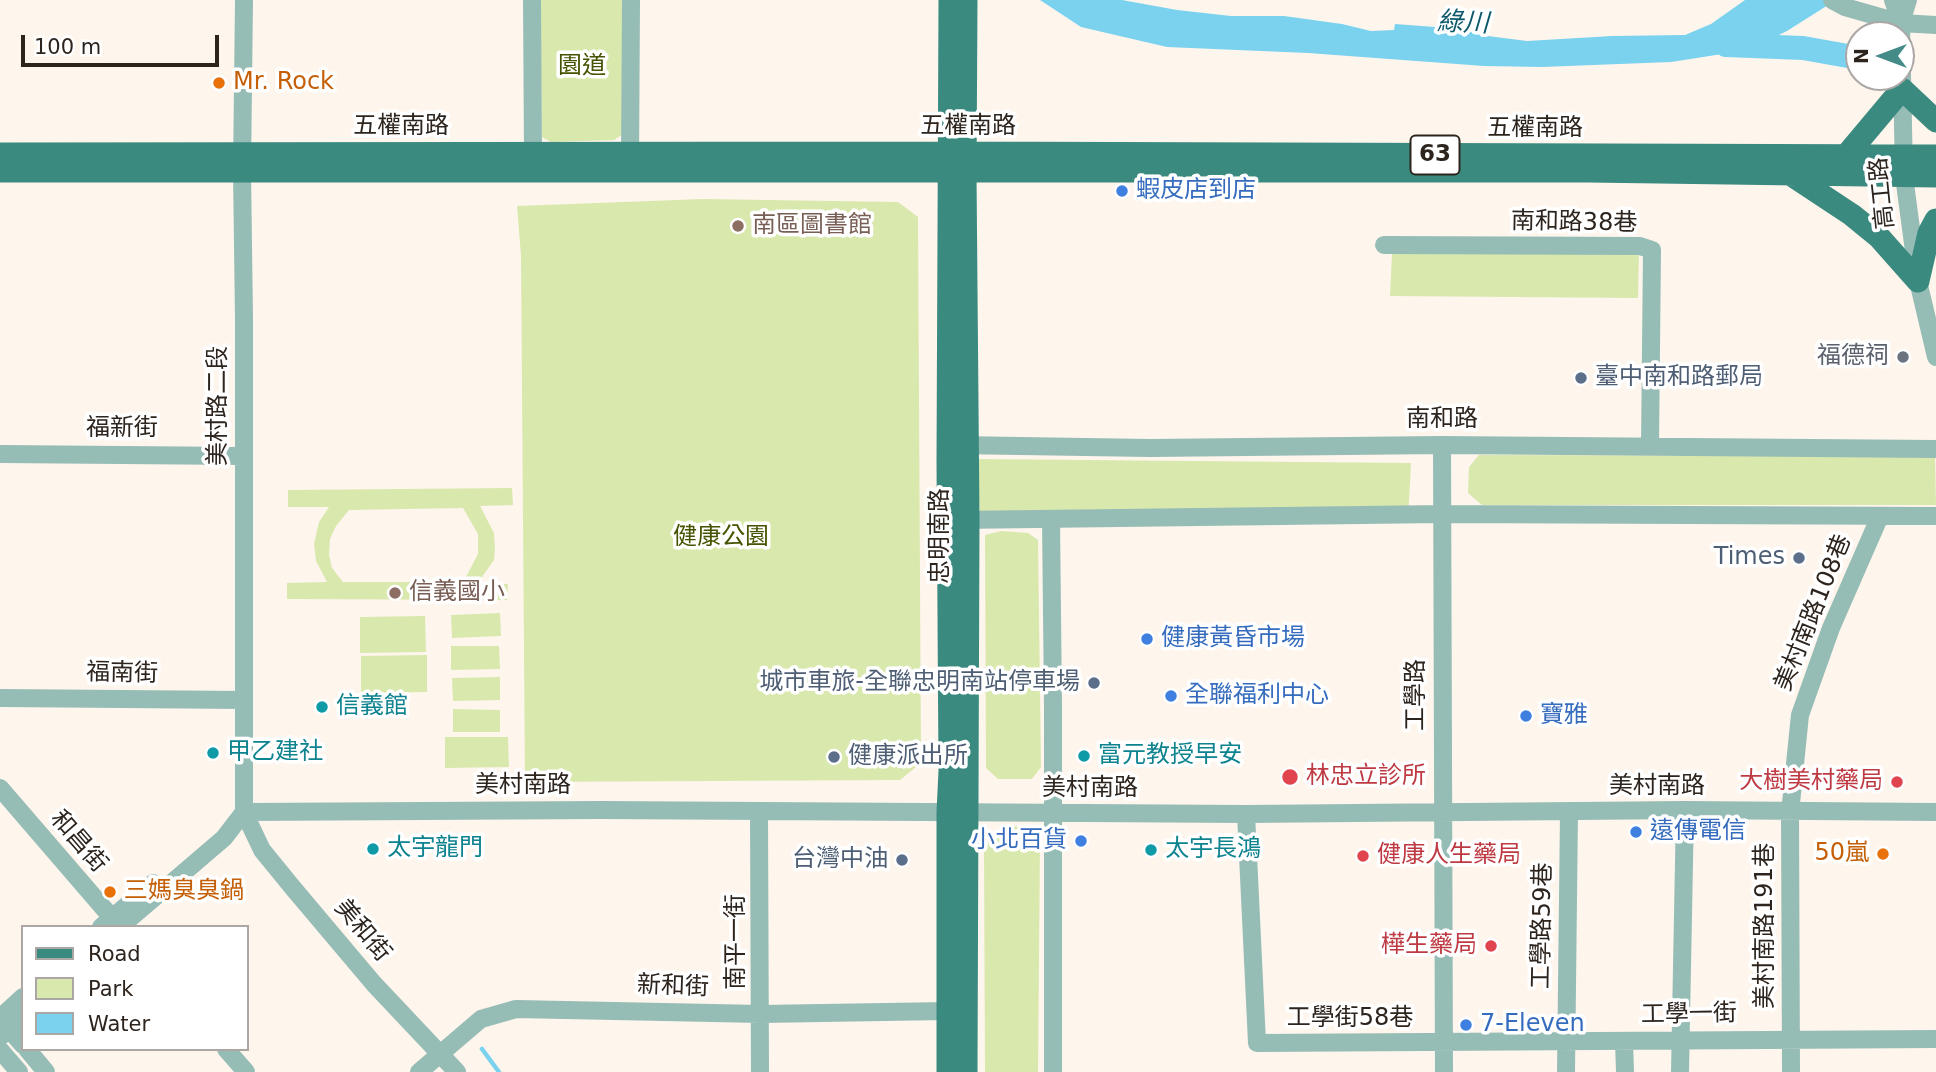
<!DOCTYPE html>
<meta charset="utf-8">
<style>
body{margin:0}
#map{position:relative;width:1936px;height:1072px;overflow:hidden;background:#fef5ed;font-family:"DejaVu Sans",sans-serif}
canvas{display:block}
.legend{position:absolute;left:21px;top:925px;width:228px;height:126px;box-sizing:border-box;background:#fff;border:2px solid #aba7a5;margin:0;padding:9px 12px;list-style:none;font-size:21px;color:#2d241e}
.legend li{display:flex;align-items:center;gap:14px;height:35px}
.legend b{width:35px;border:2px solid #aba7a5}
.north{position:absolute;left:1845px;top:21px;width:70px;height:70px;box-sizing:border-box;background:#fff;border:2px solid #aba7a5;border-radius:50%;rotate:270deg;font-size:19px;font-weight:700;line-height:28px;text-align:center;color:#2d241e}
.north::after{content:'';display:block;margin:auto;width:24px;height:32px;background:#448b88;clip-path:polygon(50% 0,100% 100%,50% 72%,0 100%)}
.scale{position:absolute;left:21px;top:35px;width:198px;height:32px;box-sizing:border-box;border:4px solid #2d241e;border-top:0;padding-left:9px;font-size:21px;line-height:24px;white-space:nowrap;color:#2d241e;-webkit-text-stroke:5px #fff;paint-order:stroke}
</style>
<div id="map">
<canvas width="1936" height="1072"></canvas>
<ul class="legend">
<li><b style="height:9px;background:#3a8a80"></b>Road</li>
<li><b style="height:19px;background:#d9e8ad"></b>Park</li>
<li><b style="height:19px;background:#7ad2ee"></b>Water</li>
</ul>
<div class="north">N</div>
<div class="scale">100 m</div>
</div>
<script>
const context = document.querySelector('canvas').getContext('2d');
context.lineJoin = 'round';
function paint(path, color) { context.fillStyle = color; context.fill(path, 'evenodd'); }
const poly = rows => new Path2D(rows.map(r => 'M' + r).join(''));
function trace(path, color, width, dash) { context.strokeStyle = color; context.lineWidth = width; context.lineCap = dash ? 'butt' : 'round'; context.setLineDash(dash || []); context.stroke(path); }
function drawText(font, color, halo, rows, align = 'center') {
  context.font = font + ' "DejaVu Sans","Noto Sans TC",sans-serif'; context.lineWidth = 7; context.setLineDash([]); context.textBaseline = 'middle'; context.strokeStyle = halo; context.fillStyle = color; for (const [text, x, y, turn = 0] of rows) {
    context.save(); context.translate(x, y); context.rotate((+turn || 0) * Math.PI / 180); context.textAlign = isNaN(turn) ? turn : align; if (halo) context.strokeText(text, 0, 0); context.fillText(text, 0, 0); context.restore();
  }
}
paint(poly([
 [540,0,623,0,623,134,614,140,551,142,542,137],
 [703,199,898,202,918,217,921,763,900,780,525,782,521,256,517,206],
 [1639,253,1638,298,1390,296,1392,254],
 [1479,455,1935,456,1936,505,1482,505,1468,493,1469,467],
 [977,459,1411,463,1408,520,980,516],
 [512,488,513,505,480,506,494,533,495,548,494,560,477,584,508,584,507,600,287,599,287,583,327,582,316,561,314,544,319,522,329,507,288,507,288,490],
 [463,508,478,534,478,554,467,575,461,582,343,582,332,568,329,555,330,539,336,526,349,510],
 [1001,531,1028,533,1038,540,1041,767,1032,779,998,779,986,768,985,535],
 [500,613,501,636,452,638,451,615],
 [425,616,426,652,360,653,360,617],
 [451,646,499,646,500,669,451,670],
 [427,655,427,692,361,693,361,656],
 [500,677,500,700,453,701,452,678],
 [453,709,500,710,500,732,453,732],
 [445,737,508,737,509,767,445,768],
 [1003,826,1026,827,1040,840,1038,1072,985,1072,984,844]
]), '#d9e8ad');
paint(poly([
 [1040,0,1122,0,1177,10,1231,16,1284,16,1342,24,1371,31,1394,30,1395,24,1462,29,1480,35,1527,41,1612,36,1685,35,1711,24,1745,0,1836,0,1787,31,1748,50,1671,62,1542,67,1484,66,1308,53,1167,47,1081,27]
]), '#7ad2ee');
trace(poly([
 [482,1049,499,1072]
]), '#7ad2ee', 4.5);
trace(poly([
 [1726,45,1803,48,1859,58]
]), '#7ad2ee', 24);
trace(poly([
 [532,0,533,154],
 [1832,0,1845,7,1901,23,1936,25],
 [1893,0,1901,23],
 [1908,0,1901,23,1904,176,1918,281,1936,357],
 [630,164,631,0],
 [1384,245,1640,246,1652,250,1650,446],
 [956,445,1150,448,1442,445,1936,449],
 [1442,445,1444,1072],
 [0,454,243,456],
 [1051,519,1053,707,1053,1072],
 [957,520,1442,514,1936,516],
 [0,698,244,700],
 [0,788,119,926],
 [759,811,760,1072],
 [244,812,601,810,1246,814,1685,810,1936,812],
 [244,812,262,850,293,888,374,984,457,1072],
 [1246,814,1257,1043,1936,1039],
 [101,927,153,883],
 [120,927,224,838,244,812,244,319,242,171,244,0],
 [0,1018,23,997],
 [0,1019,23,1045],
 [0,1037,23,1017],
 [1624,1041,1625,1072],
 [27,1049,46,1072],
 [226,1049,246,1072],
 [0,1050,19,1072],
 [419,1072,481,1019,516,1009,761,1014,947,1011],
 [1566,1072,1569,812],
 [1680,1072,1685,810],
 [1791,1072,1790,813,1800,715,1831,628,1880,516]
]), '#96bcb6', 18);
trace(poly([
 [966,0,965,173,968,520,966,1072],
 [0,154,949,153,1936,156],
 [1845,157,1902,89,1936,121],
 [0,171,1589,171,1936,176],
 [1790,174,1852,215,1879,237,1918,281],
 [1918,281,1929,233,1936,220],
 [948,1072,948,812,950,771,948,462,950,0]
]), '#3a8a80', 23);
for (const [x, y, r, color] of [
 [219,83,7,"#e8710a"],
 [1122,191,7,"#3f7fe0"],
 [738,226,7,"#8d6e63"],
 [1903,357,7,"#6b7280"],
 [1581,378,7,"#5c6f8a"],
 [1799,558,7,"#5c6f8a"],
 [395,593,7,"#8d6e63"],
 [1147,639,7,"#3f7fe0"],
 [1094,683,7,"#5c6f8a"],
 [1171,696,7,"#3f7fe0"],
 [322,707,7,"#0f9aa8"],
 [1526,716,7,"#3f7fe0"],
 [213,753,7,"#0f9aa8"],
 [1084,756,7,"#0f9aa8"],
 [834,757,7,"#5c6f8a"],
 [1290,777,9,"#e0444e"],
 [1897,782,7,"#e0444e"],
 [1636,832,7,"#3f7fe0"],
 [1081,841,7,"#3f7fe0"],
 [373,849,7,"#0f9aa8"],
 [1151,850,7,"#0f9aa8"],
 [1883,854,7,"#e8710a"],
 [1363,856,7,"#e0444e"],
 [902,860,7,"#5c6f8a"],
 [110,892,7,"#e8710a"],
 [1491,946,7,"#e0444e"],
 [1466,1025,7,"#3f7fe0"]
]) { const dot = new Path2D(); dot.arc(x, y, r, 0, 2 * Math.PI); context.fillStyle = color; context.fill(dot); trace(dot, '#fff', 2.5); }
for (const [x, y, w] of [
 [1435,155,49]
]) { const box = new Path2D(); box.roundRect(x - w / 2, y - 19.5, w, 39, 5); context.fillStyle = '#fff'; context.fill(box); trace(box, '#2d241e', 2); }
drawText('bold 23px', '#2d241e', null, [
 ["63",1435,155]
]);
drawText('24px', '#465300', '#fff', [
 ["園道",582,67],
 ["健康公園",721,538]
]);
drawText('24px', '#c56008', '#fff', [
 ["Mr. Rock",233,83],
 ["50嵐",1869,854,"right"],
 ["三媽臭臭鍋",124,892]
], 'left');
drawText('24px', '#2d241e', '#fff', [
 ["五權南路",401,127],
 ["五權南路",968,127],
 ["五權南路",1535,129],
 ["高工路",1883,193,-96],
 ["南和路38巷",1574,223,1],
 ["美村路二段",219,406,-90],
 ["南和路",1442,420],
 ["福新街",122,429],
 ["忠明南路",941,536,-90],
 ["美村南路108巷",1814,613,-68],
 ["福南街",122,674,1],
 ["工學路",1417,695,-90],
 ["美村南路",523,786],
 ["美村南路",1657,787],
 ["美村南路",1090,789],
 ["和昌街",78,842,49],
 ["工學路59巷",1543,926,-89],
 ["美村南路191巷",1766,926,-90],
 ["美和街",362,931,50],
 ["南平一街",737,942,-90],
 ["新和街",673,987,2],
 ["工學一街",1689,1015,-1],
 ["工學街58巷",1350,1019]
]);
drawText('24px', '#366cbe', '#fff', [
 ["蝦皮店到店",1136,191],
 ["健康黃昏市場",1161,639],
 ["全聯福利中心",1185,696],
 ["寶雅",1540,716],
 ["遠傳電信",1650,832],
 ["小北百貨",1067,841,"right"],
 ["7-Eleven",1480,1025]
], 'left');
drawText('24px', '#785e54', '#fff', [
 ["南區圖書館",752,226],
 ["信義國小",409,593]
], 'left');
drawText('24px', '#5b616d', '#fff', [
 ["福德祠",1889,357]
], 'right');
drawText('24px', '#4e5e75', '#fff', [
 ["臺中南和路郵局",1595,378,"left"],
 ["Times",1785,558],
 ["城市車旅-全聯忠明南站停車場",1080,683],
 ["健康派出所",848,757,"left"],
 ["台灣中油",888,860]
], 'right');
drawText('24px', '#0d838f', '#fff', [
 ["信義館",336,707],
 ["甲乙建社",227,753],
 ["富元教授早安",1098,756],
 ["太宇龍門",387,849],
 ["太宇長鴻",1165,850]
], 'left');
drawText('24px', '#be3a42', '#fff', [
 ["林忠立診所",1306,777],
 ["大樹美村藥局",1883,782,"right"],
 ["健康人生藥局",1377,856],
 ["樺生藥局",1477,946,"right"]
], 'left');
drawText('italic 26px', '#0d596c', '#fff', [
 ["綠川",1463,24,2]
]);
</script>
